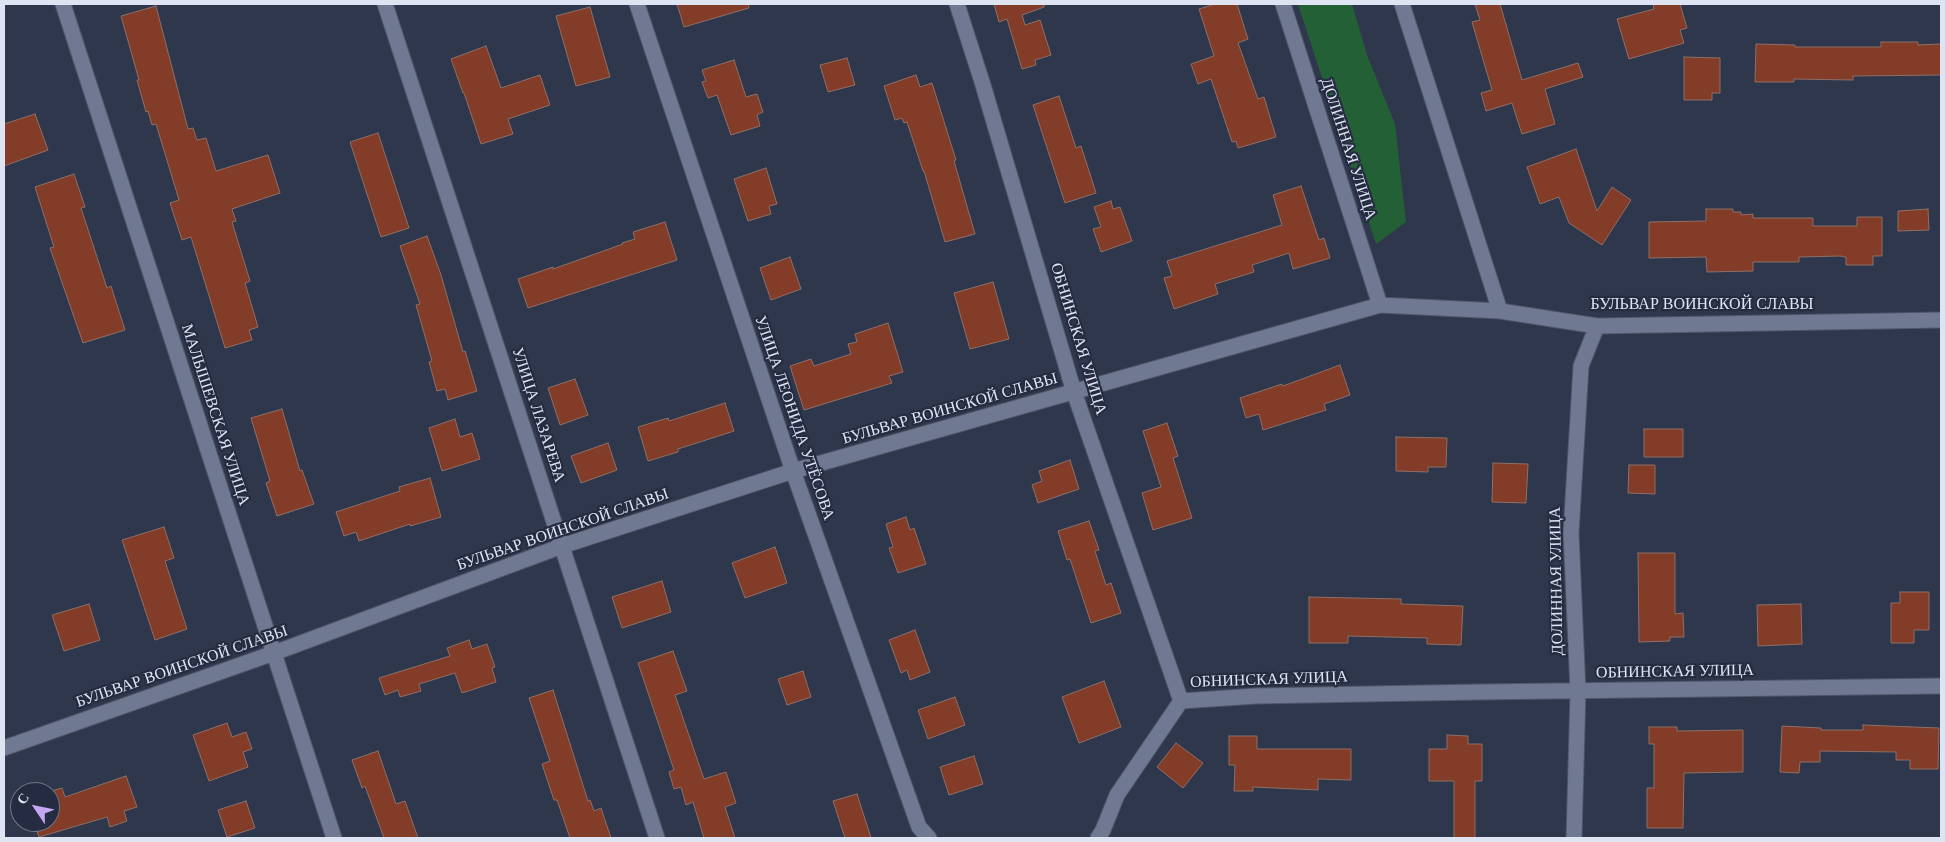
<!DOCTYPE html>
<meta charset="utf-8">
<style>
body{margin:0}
#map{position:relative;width:1945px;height:842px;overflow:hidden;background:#2f374d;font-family:Georgia,serif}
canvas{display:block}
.frame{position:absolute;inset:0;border:5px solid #dee4f2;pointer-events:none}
.north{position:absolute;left:10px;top:782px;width:50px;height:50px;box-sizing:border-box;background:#252c42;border:1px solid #6f7688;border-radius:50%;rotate:304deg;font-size:14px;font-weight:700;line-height:20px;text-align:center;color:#dee4f2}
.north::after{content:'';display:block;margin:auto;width:18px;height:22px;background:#c4a7f1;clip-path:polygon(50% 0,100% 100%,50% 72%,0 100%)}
</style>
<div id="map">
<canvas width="1945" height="842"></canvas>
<div class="frame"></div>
<div class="north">С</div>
</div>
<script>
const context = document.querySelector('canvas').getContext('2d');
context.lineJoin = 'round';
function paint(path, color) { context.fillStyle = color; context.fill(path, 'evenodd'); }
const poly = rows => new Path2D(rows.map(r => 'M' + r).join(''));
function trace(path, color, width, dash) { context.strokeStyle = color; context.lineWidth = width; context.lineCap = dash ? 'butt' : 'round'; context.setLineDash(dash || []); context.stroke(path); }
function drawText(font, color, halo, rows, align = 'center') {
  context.font = font + ' Georgia,serif'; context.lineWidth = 4.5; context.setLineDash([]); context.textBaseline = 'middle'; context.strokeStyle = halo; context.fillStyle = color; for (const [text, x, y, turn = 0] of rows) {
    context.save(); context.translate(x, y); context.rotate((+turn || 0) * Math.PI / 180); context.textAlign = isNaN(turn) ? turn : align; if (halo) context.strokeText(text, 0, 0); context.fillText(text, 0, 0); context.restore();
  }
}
paint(poly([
 [1298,4,1352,4,1367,55,1395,124,1406,222,1376,244]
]), '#246036');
const building = poly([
 [677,4,748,4,749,8,684,27,677,4],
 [994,4,1044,4,1044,7,1022,15,1025,25,1040,20,1051,55,1035,60,1036,65,1022,69,1007,19,999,22,994,4],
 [1215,4,1237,4,1248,39,1238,43,1258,99,1264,97,1276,137,1238,148,1236,141,1232,142,1211,79,1198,84,1191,64,1214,56,1199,9,1215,4],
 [1475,4,1500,4,1522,80,1578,63,1583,77,1545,89,1555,124,1522,134,1512,103,1486,111,1481,93,1492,90,1472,22,1480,20,1475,4],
 [1653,4,1680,4,1687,28,1680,30,1684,43,1629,59,1617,19,1654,9,1653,4],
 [156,6,188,129,193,128,197,140,206,138,216,171,268,155,280,193,232,209,236,221,232,222,250,281,245,283,258,327,249,330,252,340,225,348,191,237,182,240,170,203,179,200,156,124,152,125,148,111,146,112,137,80,139,80,121,16,156,6],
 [590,7,610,77,576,86,556,16,590,7],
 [1881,42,1918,42,1918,45,1941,44,1941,75,1853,76,1853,80,1794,79,1794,82,1755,82,1756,44,1795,45,1795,47,1881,47,1881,42],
 [486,46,501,88,540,75,550,105,508,119,513,134,481,144,464,93,463,93,451,59,486,46],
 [1684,57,1720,58,1720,93,1712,93,1712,100,1684,100,1684,57],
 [847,58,855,85,828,92,820,65,847,58],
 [734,60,746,97,757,94,763,112,757,115,760,126,731,135,717,95,708,98,702,82,706,81,702,70,734,60],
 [916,75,920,87,932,83,956,160,954,161,975,234,945,242,924,171,923,171,907,122,904,123,902,118,895,120,884,86,916,75],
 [1059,96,1076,148,1081,146,1096,193,1065,203,1033,105,1059,96],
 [35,114,48,150,4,166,4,124,35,114],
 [378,133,409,228,381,237,350,142,378,133],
 [1576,149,1597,211,1612,187,1631,200,1602,245,1569,223,1559,197,1540,204,1527,167,1576,149],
 [766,168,777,204,769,206,771,214,748,221,734,179,766,168],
 [74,174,85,207,81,208,107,288,111,286,125,330,83,343,50,248,54,247,35,187,74,174],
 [1301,186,1319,240,1324,238,1330,258,1293,269,1289,253,1252,265,1254,272,1215,284,1218,294,1174,309,1164,278,1172,276,1167,261,1282,225,1273,195,1301,186],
 [1111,201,1113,209,1120,207,1132,241,1101,252,1093,229,1101,227,1094,207,1111,201],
 [1706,209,1733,209,1733,212,1741,212,1741,215,1753,214,1753,218,1813,218,1813,226,1857,226,1857,217,1882,217,1882,256,1873,256,1873,265,1846,265,1846,257,1840,256,1799,257,1799,262,1753,262,1753,271,1707,272,1706,257,1649,258,1649,222,1706,221,1706,209],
 [1928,209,1929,230,1898,231,1898,211,1928,209],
 [665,222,677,260,528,308,518,279,553,267,553,269,623,244,622,243,635,239,633,232,665,222],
 [427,236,441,275,463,352,465,351,477,391,448,400,445,389,437,391,429,362,432,361,416,305,420,304,400,246,427,236],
 [790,257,801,289,771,300,760,268,790,257],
 [993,282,1009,339,970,349,954,293,993,282],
 [888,323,903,372,889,376,892,383,804,410,790,366,811,359,814,366,851,354,848,344,857,342,855,334,888,323],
 [1340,365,1350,395,1324,404,1326,410,1263,430,1259,414,1246,418,1240,398,1282,384,1283,386,1340,365],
 [575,379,588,415,560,425,548,388,575,379],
 [725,403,734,431,678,449,678,452,648,461,638,427,668,418,669,421,725,403],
 [282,409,300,471,302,470,314,504,277,516,266,483,270,481,251,418,282,409],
 [455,419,460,437,472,433,480,459,442,471,429,428,455,419],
 [1167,423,1178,456,1173,458,1192,518,1153,530,1142,493,1161,487,1143,431,1167,423],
 [1644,429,1683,429,1683,457,1644,457,1644,429],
 [1396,437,1447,438,1446,467,1428,467,1428,472,1396,471,1396,437],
 [608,443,617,470,581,483,571,456,608,443],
 [1070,460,1079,489,1038,503,1032,485,1042,481,1039,471,1070,460],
 [1493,463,1528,464,1526,503,1492,502,1493,463],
 [1629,465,1655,465,1655,494,1628,493,1629,465],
 [430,478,441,517,410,526,410,524,359,541,356,532,344,536,336,512,400,491,399,487,430,478],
 [906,517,910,530,914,528,926,564,898,573,889,548,893,547,886,524,906,517],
 [1089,521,1099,550,1095,551,1106,585,1111,583,1121,613,1091,623,1070,559,1067,560,1058,531,1089,521],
 [164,527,174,558,165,561,187,629,155,640,122,540,164,527],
 [775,547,787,583,745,598,732,563,775,547],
 [1638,553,1675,553,1675,614,1683,613,1684,637,1670,637,1670,641,1639,642,1638,553],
 [662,581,671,612,622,628,612,597,662,581],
 [1900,592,1929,592,1929,630,1914,630,1914,643,1891,643,1891,603,1900,603,1900,592],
 [1309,597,1401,599,1401,604,1463,606,1461,645,1427,644,1427,638,1348,636,1348,643,1309,643,1309,597],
 [89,604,100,640,64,651,52,615,89,604],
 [1801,604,1802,644,1758,646,1757,605,1801,604],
 [915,630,930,672,910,680,907,670,901,673,889,640,915,630],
 [469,640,472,649,487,644,495,667,492,668,496,682,462,693,455,673,419,684,421,691,400,697,398,690,385,695,379,678,450,656,447,648,469,640],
 [673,651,687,691,675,695,704,779,726,772,736,803,725,807,735,838,704,838,693,802,686,805,681,787,674,789,669,772,674,770,638,663,673,651],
 [803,671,811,697,787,705,778,679,803,671],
 [1104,681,1121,727,1079,743,1062,697,1104,681],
 [553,690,588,801,590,800,594,811,601,808,611,838,570,838,557,800,554,800,542,764,550,761,529,698,553,690],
 [955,697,965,725,928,739,918,710,955,697],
 [227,723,232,737,246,732,252,749,243,752,248,767,209,781,193,735,227,723],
 [1863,725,1939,728,1938,769,1910,769,1910,760,1896,760,1896,752,1820,751,1820,762,1800,762,1799,773,1780,772,1782,726,1821,728,1821,730,1863,730,1863,725],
 [1649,727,1677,727,1677,731,1743,730,1743,772,1684,773,1683,828,1647,828,1647,788,1654,788,1654,744,1649,744,1649,727],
 [1447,735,1468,736,1468,744,1482,744,1482,781,1475,781,1475,838,1454,838,1454,781,1429,781,1429,749,1447,749,1447,735],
 [1229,736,1257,736,1257,749,1351,749,1351,780,1318,779,1318,790,1253,787,1253,791,1234,791,1235,765,1229,765,1229,736],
 [1176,743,1203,763,1183,788,1157,767,1176,743],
 [378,751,396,804,405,801,418,838,384,838,365,786,362,788,352,760,378,751],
 [974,756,983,784,949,795,940,767,974,756],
 [126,776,137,807,124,811,127,821,110,827,107,817,39,837,34,822,50,822,50,792,48,792,62,788,65,797,126,776],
 [857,794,871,838,845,838,833,801,857,794],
 [246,801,255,828,227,837,218,810,246,801]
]);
paint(building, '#833c28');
trace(building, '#8e6f67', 1);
const minor = poly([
 [63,4,334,838],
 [385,4,657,838],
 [637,4,793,471,919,827,929,838],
 [957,4,983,85,1074,392,1181,701,1256,696,1479,692,1941,686],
 [1283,4,1380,305],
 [1402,4,1500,311],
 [4,748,274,653,562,546,793,471,1380,305,1500,311,1597,326,1941,320],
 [1098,838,1103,830,1117,795,1181,701],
 [1574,838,1578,691,1571,533,1581,366,1597,326]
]);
trace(minor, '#4f5568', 17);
trace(minor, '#707992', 15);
drawText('16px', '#dee4f2', '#252c42', [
 ["ДОЛИННАЯ УЛИЦА",1348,149,72],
 ["БУЛЬВАР ВОИНСКОЙ СЛАВЫ",1702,305],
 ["ОБНИНСКАЯ УЛИЦА",1078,339,73],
 ["БУЛЬВАР ВОИНСКОЙ СЛАВЫ",950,409,-16],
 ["МАЛЫШЕВСКАЯ УЛИЦА",215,415,72],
 ["УЛИЦА ЛАЗАРЕВА",538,415,72],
 ["УЛИЦА ЛЕОНИДА УТЁСОВА",794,418,71],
 ["БУЛЬВАР ВОИНСКОЙ СЛАВЫ",563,530,-19],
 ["ДОЛИННАЯ УЛИЦА",1557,581,-91],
 ["БУЛЬВАР ВОИНСКОЙ СЛАВЫ",182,667,-19],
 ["ОБНИНСКАЯ УЛИЦА",1675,672,-1],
 ["ОБНИНСКАЯ УЛИЦА",1269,680,-2]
]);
</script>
